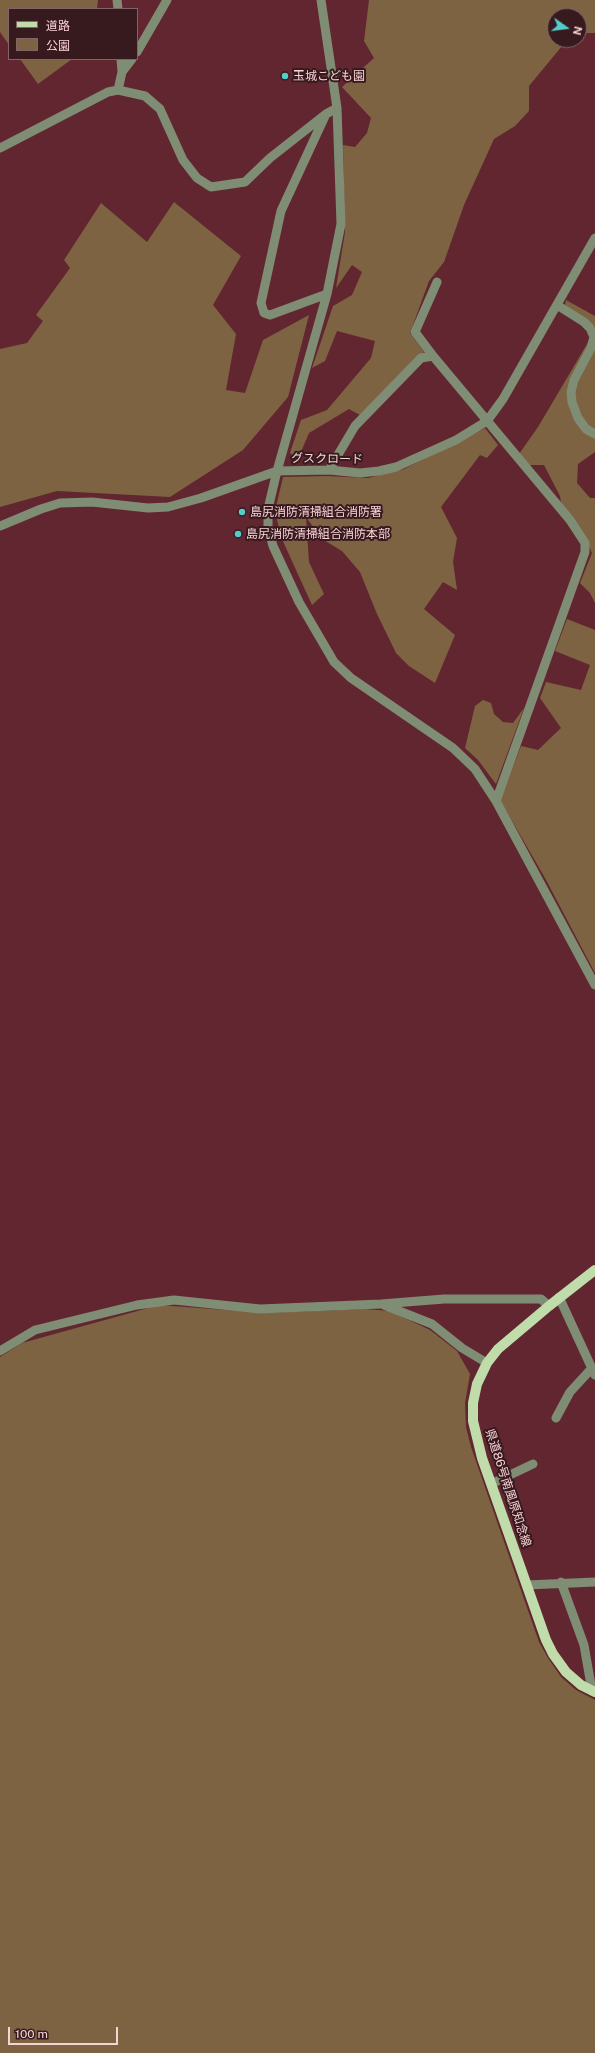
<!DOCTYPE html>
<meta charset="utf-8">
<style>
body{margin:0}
#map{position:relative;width:595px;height:2053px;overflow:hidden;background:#622630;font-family:"Public Sans","Noto Sans JP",sans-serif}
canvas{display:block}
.legend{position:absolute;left:8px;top:8px;width:130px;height:52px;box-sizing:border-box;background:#361a1e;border:1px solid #846468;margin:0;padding:5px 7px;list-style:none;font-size:12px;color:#f9d2d6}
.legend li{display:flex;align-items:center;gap:8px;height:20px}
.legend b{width:20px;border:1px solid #846468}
.north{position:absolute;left:547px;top:8px;width:40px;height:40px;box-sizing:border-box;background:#361a1e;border:1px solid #846468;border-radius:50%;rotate:104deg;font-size:11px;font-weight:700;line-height:16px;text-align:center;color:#f9d2d6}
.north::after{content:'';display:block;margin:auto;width:14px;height:18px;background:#53cdca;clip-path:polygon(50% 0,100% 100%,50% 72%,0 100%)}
.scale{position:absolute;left:8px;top:2027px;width:110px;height:18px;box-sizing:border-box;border:2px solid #f9d2d6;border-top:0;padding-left:5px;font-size:12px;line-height:14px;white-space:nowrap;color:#f9d2d6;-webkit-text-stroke:3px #361a1e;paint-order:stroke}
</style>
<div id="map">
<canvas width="595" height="2053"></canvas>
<ul class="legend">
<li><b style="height:5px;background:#bfdcaa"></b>道路</li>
<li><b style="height:11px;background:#7d6342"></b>公園</li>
</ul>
<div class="north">N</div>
<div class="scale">100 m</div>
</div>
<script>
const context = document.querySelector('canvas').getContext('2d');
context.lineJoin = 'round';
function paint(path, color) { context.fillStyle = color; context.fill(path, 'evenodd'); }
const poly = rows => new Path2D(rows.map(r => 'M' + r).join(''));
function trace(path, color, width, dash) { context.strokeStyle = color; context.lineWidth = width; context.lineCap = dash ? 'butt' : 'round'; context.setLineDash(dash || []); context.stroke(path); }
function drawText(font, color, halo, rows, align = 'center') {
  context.font = font + ' "Public Sans","Noto Sans JP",sans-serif'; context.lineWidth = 4; context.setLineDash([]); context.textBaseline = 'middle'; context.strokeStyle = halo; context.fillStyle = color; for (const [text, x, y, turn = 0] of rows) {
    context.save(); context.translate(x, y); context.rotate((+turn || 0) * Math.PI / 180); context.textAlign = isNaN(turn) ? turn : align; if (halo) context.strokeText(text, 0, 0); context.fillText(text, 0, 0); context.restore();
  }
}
paint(poly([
 [0,0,98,0,97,9,9,9,9,45,0,32],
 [369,0,595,0,595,33,579,33,579,16,555,16,555,40,567,40,529,86,529,111,515,126,494,139,464,205,444,262,429,281,410,333,424,352,360,415,349,409,309,433,298,459,290,453,301,420,327,410,371,358,375,341,337,331,325,361,312,368,333,306,352,295,362,272,352,265,336,288,345,232,343,145,355,147,367,133,371,118,342,87,374,58,364,41],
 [20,59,72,59,38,84],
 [174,202,241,256,213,305,236,334,226,390,245,393,263,340,309,315,288,397,243,450,170,497,57,491,0,507,0,349,27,343,43,321,36,315,70,268,64,260,101,203,147,242],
 [566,300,595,316,595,329,565,305],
 [590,339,569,402,595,437,595,452,578,464,577,483,590,498,595,498,595,603,590,593,580,583,592,553,582,531,562,508,560,496,544,465,528,465,519,454,538,427],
 [595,345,595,431,581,419,573,394,577,381],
 [485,428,498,445,487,458,480,455,441,507,457,538,453,562,457,590,443,582,424,609,455,635,435,683,409,666,396,653,377,614,360,572,342,551,322,539,306,517,309,562,324,594,312,605,281,537,275,511,283,477,327,476,368,478,404,469],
 [567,619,595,630,595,973,545,878,500,800,521,746,538,750,561,728,540,698,546,682,581,690,590,665,555,651],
 [483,700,491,703,494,714,503,722,513,723,524,708,496,784,478,760,465,748,475,706],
 [159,1305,266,1313,365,1309,390,1311,430,1330,457,1351,470,1374,465,1403,466,1427,471,1447,539,1642,548,1658,561,1677,576,1690,595,1700,595,2053,0,2053,0,1357,22,1343]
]), '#7d6342');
trace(poly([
 [117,0,118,9],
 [321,0,337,108,341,224,327,294,277,471,268,509,268,527,273,546,299,602,334,662,351,678,453,748,475,769,496,801,595,985],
 [137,52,167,0],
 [122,72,132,59],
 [118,90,122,72,121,59],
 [325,116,281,211,261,303,264,313,270,315,327,294],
 [0,148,108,92,118,90,145,96,160,109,183,160,197,178,211,187,245,182,270,158,326,114,337,108],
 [557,305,584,322,590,328,594,337,591,348,574,380,571,392,572,402,578,418,586,429,595,434],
 [433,356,415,332,437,282],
 [329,470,355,426,421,358,433,356,570,520,585,543,585,552,496,801],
 [0,526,41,509,60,503,92,502,148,508,168,507,201,498,277,471,329,470,360,473,379,471,396,467,456,440,487,421,503,399,595,238],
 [559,1297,595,1375],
 [384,1305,432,1324,462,1348,487,1363],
 [0,1351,35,1330,137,1305,174,1300,260,1309,381,1304,444,1299,541,1299,549,1306],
 [556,1418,570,1392,592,1368],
 [491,1484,533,1464],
 [561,1582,584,1645,592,1691],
 [527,1585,595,1582]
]), '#7e8d74', 9);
trace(poly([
 [595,1270,549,1306,498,1349,487,1363,477,1384,473,1403,473,1421,482,1458,546,1640,553,1654,566,1672,581,1685,595,1692]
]), '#bfdcaa', 10);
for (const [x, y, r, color] of [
 [285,76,4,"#53cdca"],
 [242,512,4,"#53cdca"],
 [238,534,4,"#53cdca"]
]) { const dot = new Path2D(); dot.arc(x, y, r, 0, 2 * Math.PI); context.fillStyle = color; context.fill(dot); trace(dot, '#361a1e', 1.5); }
drawText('12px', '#f9d2d6', '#361a1e', [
 ["玉城こども園",293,76],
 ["島尻消防清掃組合消防署",250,512],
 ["島尻消防清掃組合消防本部",246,534]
], 'left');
drawText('12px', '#f9d2d6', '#361a1e', [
 ["グスクロード",327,459,1],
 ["県道86号南風原知念線",508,1488,72]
]);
</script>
